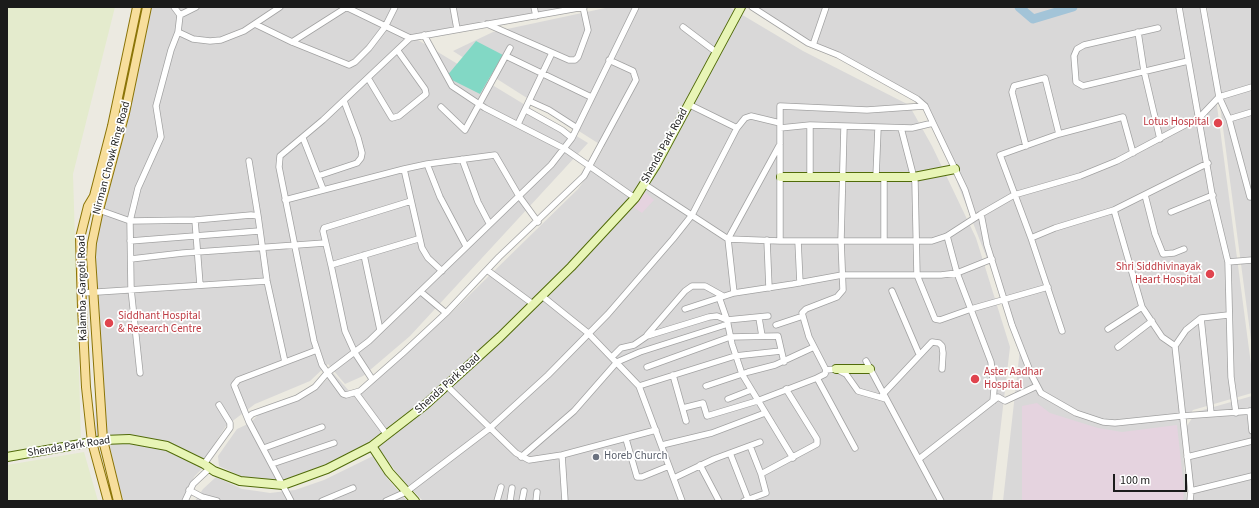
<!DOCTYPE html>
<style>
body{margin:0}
#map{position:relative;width:1259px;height:508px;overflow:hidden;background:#eceae1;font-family:"Source Sans 3",sans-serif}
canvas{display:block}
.frame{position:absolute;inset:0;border:8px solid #1b1b1b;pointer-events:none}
.scale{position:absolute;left:1113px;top:474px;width:74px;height:18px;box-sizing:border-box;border:2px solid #1b1b1b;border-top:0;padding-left:5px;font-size:12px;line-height:14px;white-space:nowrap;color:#1b1b1b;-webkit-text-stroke:3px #fff;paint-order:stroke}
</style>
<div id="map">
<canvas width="1259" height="508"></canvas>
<div class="frame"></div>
<div class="scale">100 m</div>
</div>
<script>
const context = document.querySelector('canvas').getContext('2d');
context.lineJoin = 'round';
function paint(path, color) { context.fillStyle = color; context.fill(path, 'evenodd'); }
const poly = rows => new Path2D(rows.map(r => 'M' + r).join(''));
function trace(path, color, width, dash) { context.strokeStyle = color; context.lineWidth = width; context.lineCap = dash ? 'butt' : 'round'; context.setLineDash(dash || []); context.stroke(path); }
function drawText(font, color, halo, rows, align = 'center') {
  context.font = font + ' "Source Sans 3",sans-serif'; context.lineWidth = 3.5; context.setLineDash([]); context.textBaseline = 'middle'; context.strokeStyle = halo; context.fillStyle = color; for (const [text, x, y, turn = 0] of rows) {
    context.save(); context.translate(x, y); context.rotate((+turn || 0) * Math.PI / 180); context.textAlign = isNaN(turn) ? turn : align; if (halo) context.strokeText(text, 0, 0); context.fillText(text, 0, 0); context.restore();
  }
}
paint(poly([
 [145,7,575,7,418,40,588,143,410,336,363,376,345,384,328,364,310,381,255,404,226,426,213,446,214,456,194,477,185,501,124,501,96,437,93,259],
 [610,7,729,7,803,51,909,105,932,146,976,238,1010,347,992,501,423,501,400,477,376,445,294,481,245,478,219,466,218,456,237,429,250,423,260,413,315,391,333,373,351,393,369,386,449,315,578,189,590,172,604,147,453,51,493,32],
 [754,7,1204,7,1252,372,1252,393,1193,410,1181,426,1187,501,1003,501,1020,349,1014,327,927,106,805,39],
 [1207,7,1252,7,1252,347],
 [1252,396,1252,501,1191,501,1185,429,1196,412],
 [373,456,387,478,407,501,195,501,203,489,216,477,242,489,257,491,270,493,295,490,324,480]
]), '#d9d8d8');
paint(poly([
 [645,192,654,200,642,213,633,207],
 [1037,403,1050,413,1098,428,1122,432,1177,425,1184,489,1183,501,1022,501,1022,406]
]), '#e5d3df');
paint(poly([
 [7,7,115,7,73,174,81,440,7,452],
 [84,452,98,501,7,501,7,465]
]), '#e4ebcd');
paint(poly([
 [476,41,503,55,480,94,446,77]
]), '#82d8c5');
trace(poly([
 [1019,7,1033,19,1073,7]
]), '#a3c4d8', 9);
const street = poly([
 [346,7,410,38],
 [453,7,457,29],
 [534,7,536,16],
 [584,7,410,38,323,120,280,156,279,167,314,341,322,365,343,394,346,395,360,391,403,353,446,313,499,257,584,176,636,80,633,71,609,60],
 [752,7,808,43,838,55,917,99,925,106,933,123,965,190,974,218],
 [1179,7,1213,200,1228,262,1231,377,1236,413],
 [1203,7,1219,97,1229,119],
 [180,15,196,7],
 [255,24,292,42,349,65,355,62,369,48,385,27,395,7],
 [487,24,569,60,575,60,578,57,588,30,583,7],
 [683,27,716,52],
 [1158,28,1084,45,1077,49,1074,56,1076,82,1083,86,1188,61],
 [178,32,193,39,210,41,221,40,244,31,280,7],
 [1138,32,1144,71,1160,139],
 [424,35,452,86,485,108,565,149,635,198],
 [292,42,347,7],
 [813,45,826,7],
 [506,56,591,97],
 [368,78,392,118,399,116,426,94,425,89,398,51],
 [529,101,549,110,577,128],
 [688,104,737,128],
 [441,107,465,130,510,48],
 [526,110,562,130,572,138],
 [518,124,552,53],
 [810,125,810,177],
 [844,127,841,240,843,290,837,297,806,309,802,313,809,337,826,370,825,374,817,378,855,448],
 [780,128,810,125,912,128,933,123],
 [901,128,915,182,917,275,935,319,940,320,971,309,1048,287],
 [303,138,323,189],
 [1026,146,1012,92,1014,86,1045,78,1059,134],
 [1133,153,1123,117,1059,134,1000,155,1031,238,1055,228,1114,210,1208,163],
 [462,159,478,202,489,223],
 [249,161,258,216],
 [427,164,440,197,466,246],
 [318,176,357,163,361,158,362,153,358,138,344,101],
 [876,177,878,128],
 [644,184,728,239,780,241,932,241,947,236,981,214,987,245,1012,325,1032,376,1041,393,1076,413,1103,422,1115,423,1182,416,1252,411],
 [1145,195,1155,234,1163,254,1174,253,1184,249],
 [1250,197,1229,119,1252,112],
 [285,200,404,169],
 [88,206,130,221,195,220,251,215,258,216,267,281,285,362],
 [1114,210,1142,307,1162,337,1175,346,1186,330,1201,318,1228,315],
 [1171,212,1213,195],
 [981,214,1014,195,1080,176,1117,161,1200,117,1219,97,1252,87],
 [195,220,200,285],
 [947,236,957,273,991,362,994,389,993,401],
 [1031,238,1062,331],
 [767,240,769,288],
 [884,240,884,177],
 [130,241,259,231],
 [780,241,780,106,867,110,925,106],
 [798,241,800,283],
 [364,255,380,330],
 [131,259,183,253,325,243],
 [1228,262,1252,260],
 [331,265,323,231,324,228,411,201],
 [487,270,533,304],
 [442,271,428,258,422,248,404,169,427,164,495,155,519,196,538,222],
 [892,291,919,354],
 [421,292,446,313],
 [82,293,267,281],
 [734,293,728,239,780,144],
 [542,296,588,333,639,386,682,501],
 [719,297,727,320,732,344,742,374,793,458],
 [685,309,734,293,793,284,842,275,941,275,957,273,992,259],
 [759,318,762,336],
 [1201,318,1211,413],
 [776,325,803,316],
 [1108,329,1142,307],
 [647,335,685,291,692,286,705,286,723,296],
 [1175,346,1191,491,1252,476],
 [1118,347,1152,321],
 [612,357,621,348,634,345,647,336,709,317,717,316,727,320,768,316],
 [866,361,941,501],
 [647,367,730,337,778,336,784,362],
 [826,370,836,369,846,374,858,391,886,399],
 [140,373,131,289,130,221,138,188,161,137,156,106,171,50,178,32,180,15,174,7],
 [673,375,686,421],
 [372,379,355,353,345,331,331,265,418,239],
 [447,386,516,453,529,460,562,455,656,430],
 [639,386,735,356,781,351],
 [706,386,748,372,775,365,814,347],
 [356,393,387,435],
 [883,394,932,342,939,343,942,346,943,353,942,369],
 [728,399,751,390],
 [683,408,703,403,707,416,757,401,817,378],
 [1250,411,1252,431],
 [248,418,252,414,297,398,315,387,327,373,369,341,551,165,572,138,636,7],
 [626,439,637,477,642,477,669,466],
 [662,445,712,433,765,413],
 [750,446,761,474],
 [264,448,322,427],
 [730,453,748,499],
 [562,455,565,501],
 [521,457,574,411,617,362,640,352,728,324],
 [1187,457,1252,441],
 [919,459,998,397,1005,401,1037,386],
 [204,464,230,428,230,423,219,405],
 [272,464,334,443],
 [700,465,719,501],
 [674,478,714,459,760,442],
 [189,490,202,497,217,501],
 [185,501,193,484,210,468],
 [291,501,249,422,234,385,238,380,317,350],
 [322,501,353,488],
 [386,501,406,492,490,428,548,375,608,314,673,239,692,215,737,128,745,118,751,116,780,123],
 [497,501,501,487],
 [510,501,512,488],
 [522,501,524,491],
 [536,501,537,492],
 [744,501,766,493,761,474,817,444,817,439,786,389],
 [1190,501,1191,491]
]);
const secondary = poly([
 [781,177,914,177,955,169],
 [836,369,870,369],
 [372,446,389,472,415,501],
 [7,457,103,440,129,439,167,446,204,464,214,471,240,481,283,485,327,469,372,446,425,405,500,337,571,267,635,198,656,165,741,7]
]);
const primary = poly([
 [108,501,92,442,86,387,82,308,80,238,88,206,94,196,112,126,137,7],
 [118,501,103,440,91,257,92,243,99,210,125,113,147,7]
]);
trace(street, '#a2a2a2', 7);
trace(secondary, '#516b0a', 10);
trace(primary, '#8b7407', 10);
trace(street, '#fff', 5.5);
trace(secondary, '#e8f5b6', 8);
trace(primary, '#f7de9c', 8);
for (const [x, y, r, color] of [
 [1218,123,5,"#e0444e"],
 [1210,274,5,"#e0444e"],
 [109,323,5,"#e0444e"],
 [975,379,5,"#e0444e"],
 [596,457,4,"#6b7280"]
]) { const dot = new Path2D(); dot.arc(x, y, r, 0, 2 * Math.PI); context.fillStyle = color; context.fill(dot); trace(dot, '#fff', 1.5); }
drawText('11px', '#be3a42', '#fff', [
 ["Lotus Hospital",1209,123],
 ["Shri Siddhivinayak",1201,268],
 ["Heart Hospital",1201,281],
 ["Siddhant Hospital",118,317,"left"],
 ["& Research Centre",118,330,"left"],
 ["Aster Aadhar",984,373,"left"],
 ["Hospital",984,386,"left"]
], 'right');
drawText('11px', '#1b1b1b', '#fff', [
 ["Shenda Park Road",665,146,-61],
 ["Nirman Chowk Ring Road",112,158,-75],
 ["Kalamba -Gargoti Road",83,288,-91],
 ["Shenda Park Road",448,384,-42],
 ["Shenda Park Road",69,447,-9]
]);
drawText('11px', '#5b616d', '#fff', [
 ["Horeb Church",604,457]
], 'left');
</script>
